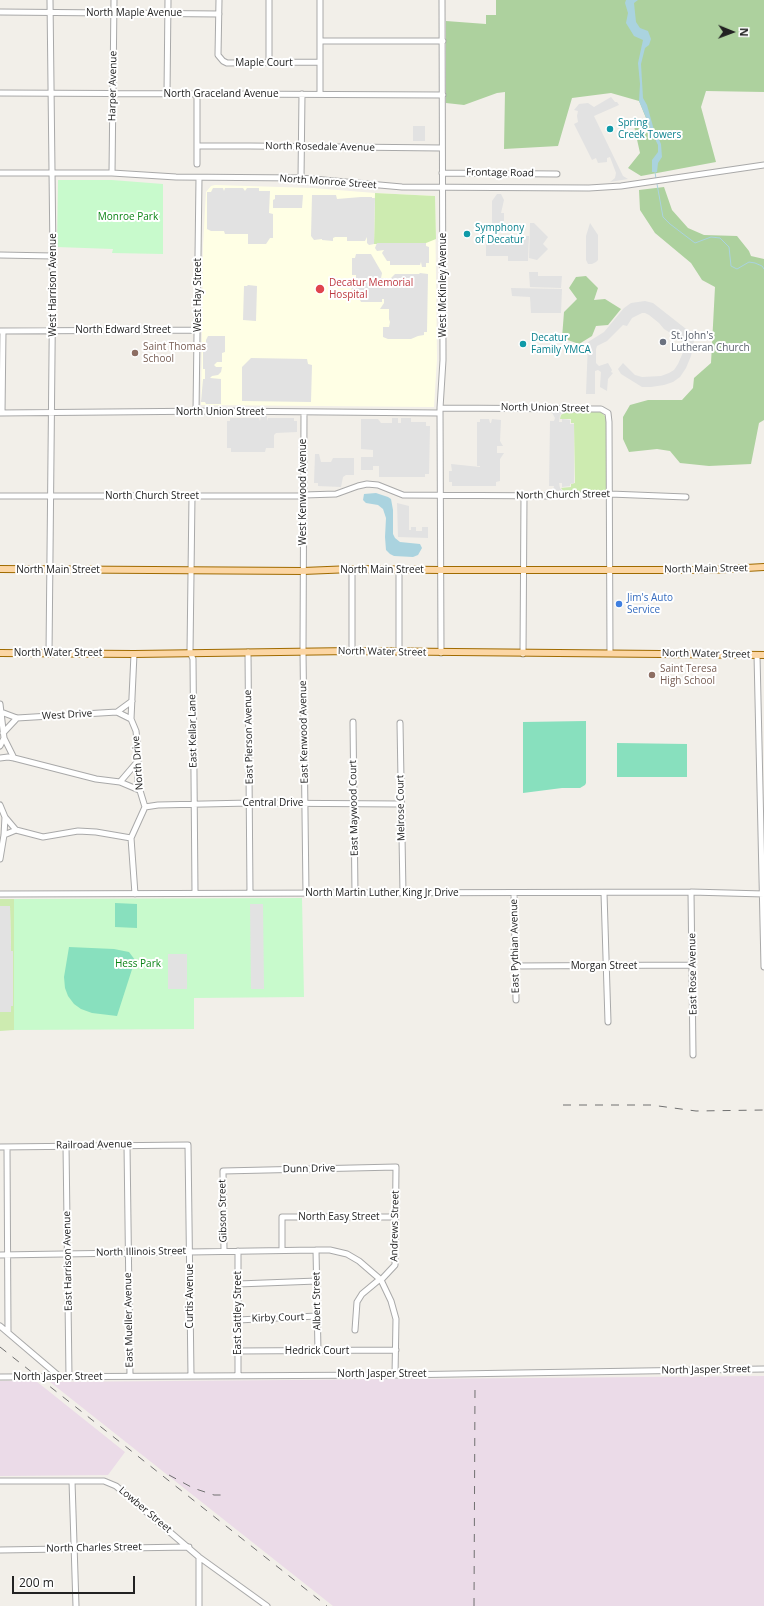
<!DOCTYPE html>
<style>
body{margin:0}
#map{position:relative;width:764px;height:1606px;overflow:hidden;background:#f2efe9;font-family:"Open Sans",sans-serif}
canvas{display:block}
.north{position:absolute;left:712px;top:12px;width:40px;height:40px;-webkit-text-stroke:3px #fff;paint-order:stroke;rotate:91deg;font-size:11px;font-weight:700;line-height:16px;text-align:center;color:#222}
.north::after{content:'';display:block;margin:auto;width:14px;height:18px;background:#222;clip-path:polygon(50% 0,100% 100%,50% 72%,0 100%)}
.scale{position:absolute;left:12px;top:1576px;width:123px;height:18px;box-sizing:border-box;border:2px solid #222;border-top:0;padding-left:5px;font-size:12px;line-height:14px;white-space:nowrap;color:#222;-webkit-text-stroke:3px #fff;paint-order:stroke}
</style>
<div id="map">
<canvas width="764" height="1606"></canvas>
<div class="north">N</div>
<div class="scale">200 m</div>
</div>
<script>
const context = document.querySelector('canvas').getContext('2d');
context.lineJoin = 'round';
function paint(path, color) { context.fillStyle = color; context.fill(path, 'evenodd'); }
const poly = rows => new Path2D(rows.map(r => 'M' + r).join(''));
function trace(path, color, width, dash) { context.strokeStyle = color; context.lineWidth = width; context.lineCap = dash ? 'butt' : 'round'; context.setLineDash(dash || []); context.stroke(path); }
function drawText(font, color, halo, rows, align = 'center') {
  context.font = font + ' "Open Sans",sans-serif'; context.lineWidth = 4; context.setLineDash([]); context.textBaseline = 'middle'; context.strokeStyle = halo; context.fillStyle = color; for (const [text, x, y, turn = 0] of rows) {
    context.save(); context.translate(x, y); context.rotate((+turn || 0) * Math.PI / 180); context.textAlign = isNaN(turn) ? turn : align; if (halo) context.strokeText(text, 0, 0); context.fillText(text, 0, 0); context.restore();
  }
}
paint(poly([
 [764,1376,764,1606,333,1606,50,1382],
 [0,1381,36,1381,125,1452,108,1475,0,1476]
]), '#ebdbe8');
paint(poly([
 [215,185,313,188,375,193,435,196,437,359,434,407,201,405,203,246,206,192,211,186]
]), '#ffffe5');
paint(poly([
 [375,193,435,196,436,239,426,243,374,244],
 [567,411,601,412,607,418,607,490,605,492,565,493,561,488,571,487,571,484,575,483,574,423,571,423,571,419,560,419,561,415],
 [0,899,14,899,14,1030,0,1031,0,1012,11,1012,11,1006,13,1006,13,951,11,952,10,906,0,906]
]), '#cdebb0');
paint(poly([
 [496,0,764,0,764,92,706,91,701,107,716,162,641,176,628,168,640,153,634,126,646,118,639,101,611,93,572,98,558,146,504,149,505,92,497,93,464,105,446,103,446,21,486,24,486,15,496,15],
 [664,187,672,210,688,228,704,235,737,236,749,251,751,256,764,259,764,420,759,423,751,464,709,466,680,463,670,451,657,449,629,452,623,439,623,417,630,405,648,400,682,400,693,388,694,378,711,363,715,287,702,280,691,263,655,233,640,210,639,190],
 [586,276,598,288,594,300,605,299,621,309,608,325,596,326,592,336,579,344,562,338,564,312,577,299,569,288,576,277]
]), '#add19e');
paint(poly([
 [58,180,112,180,163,184,163,254,112,253,113,249,57,247],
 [302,898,304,997,194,998,194,1029,14,1030,14,899]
]), '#c8facc');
paint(poly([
 [586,721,586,783,585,785,580,788,562,788,523,793,523,722],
 [617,743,687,744,687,777,617,777],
 [115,903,137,904,137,928,115,927],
 [69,947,114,949,129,952,135,960,117,1016,92,1013,81,1009,74,1004,68,996,65,988,64,977]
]), '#88e0be');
paint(poly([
 [611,97,615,102,617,102,619,105,594,116,623,176,628,179,610,182,615,178,616,173,610,157,607,158,607,162,598,163,596,158,592,160,574,124,578,122,577,116,578,111,574,110,579,104,588,103,594,107],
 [413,126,425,126,425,141,413,141],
 [213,188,223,188,224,191,225,188,243,188,245,191,247,188,259,188,259,191,270,191,269,213,273,214,273,238,270,238,266,244,248,244,248,234,225,234,224,231,211,231,207,229,207,192,211,192],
 [497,194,501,194,504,200,501,213,504,213,504,233,492,233,492,201],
 [275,195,303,195,302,208,273,208,273,200,275,199],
 [312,195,336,195,337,199,361,197,372,197,372,198,375,198,374,244,369,245,367,243,367,237,365,241,347,241,347,237,335,237,333,238,333,241,322,240,322,239,314,240,311,236],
 [530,223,534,223,548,237,543,244,548,249,537,260,529,258],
 [590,223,598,235,598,260,596,262,592,264,588,264,586,260,586,236],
 [486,236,529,236,528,261,508,261,508,256,486,256],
 [377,243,426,243,426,246,429,247,429,263,426,263,426,267,422,267,421,262,420,265,390,265,390,261,387,261,382,253,384,250,377,251,375,248],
 [356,254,371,254,382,273,381,278,390,279,395,274,419,274,420,273,428,274,427,332,424,332,424,335,418,336,411,339,388,339,383,337,383,327,389,327,390,322,389,319,389,309,380,309,384,303,384,299,382,299,382,302,361,302,360,300,351,299,352,282,356,282,356,275,352,275,352,258,355,258],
 [529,272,538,272,538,276,562,276,561,288,530,287],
 [248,285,257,286,256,321,243,320,244,286,247,286],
 [511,288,562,289,561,313,531,313,530,297,512,296],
 [645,301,653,303,695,336,691,356,686,368,680,377,673,382,664,385,651,387,642,387,621,374,618,369,623,363,635,375,642,377,661,376,669,373,674,370,678,364,684,350,683,344,680,339,664,329,659,323,649,315,645,313,642,313,632,318,627,326,623,325,607,341,597,346,596,349,596,363,599,366,608,363,612,370,611,372,613,373,608,379,607,391,600,387,601,372,598,370,595,371,595,394,586,394,588,342,604,332,624,308,631,303],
 [208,336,225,336,225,352,222,353,222,362,217,362,214,365,216,367,222,367,221,372,218,375,212,376,210,378,221,379,221,404,206,404,205,402,201,402,203,379,205,379,205,369,203,369,203,345,206,345,206,340],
 [251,358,307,359,308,364,312,365,311,402,242,401,242,367],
 [551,411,564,411,560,415,559,422,562,422,562,419,570,420,570,424,574,424,574,483,570,484,570,486,562,487,562,483,559,483,560,488,564,493,548,493,553,490,554,486,549,486,550,421,554,421,555,418],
 [261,416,267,416,267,421,268,418,294,418,294,421,297,421,297,432,276,433,274,435,274,448,266,448,265,452,231,452,231,448,227,448,227,421,230,421,230,418,259,418,260,421],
 [392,418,398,418,398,423,401,423,401,418,411,418,411,422,426,422,426,426,430,426,429,474,425,474,425,477,379,477,379,466,373,466,373,470,361,470,361,457,373,457,373,450,361,449,361,419,378,419,381,423,392,423],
 [480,419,489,419,490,423,491,423,492,419,501,420,500,441,503,446,497,446,497,453,504,453,500,459,500,481,496,482,496,486,452,486,452,482,449,482,449,471,452,471,451,464,480,467,480,466,477,466,477,422,480,422],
 [315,454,319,454,321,462,331,462,333,458,354,458,354,475,346,475,343,477,341,487,318,486,318,483,314,483],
 [397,503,409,506,409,530,411,530,411,527,416,527,416,531,422,531,422,527,428,527,428,538,398,537],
 [250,904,263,904,264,989,251,989],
 [0,906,10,906,11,951,13,951,13,1006,11,1006,11,1012,0,1012],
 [168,954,187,954,187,989,168,989]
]), '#e2e2e2');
paint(poly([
 [626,0,638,0,634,3,636,22,640,28,648,31,651,39,649,45,645,48,641,64,643,98,647,105,654,130,656,133,661,144,662,157,658,163,657,172,652,172,652,160,658,152,658,145,656,141,655,136,649,134,650,127,639,101,640,84,638,63,643,40,634,36,626,23,628,13,625,3],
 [376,493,388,497,391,499,393,510,393,534,395,538,400,542,420,544,422,548,418,555,413,557,394,556,390,554,386,550,385,537,386,518,383,509,378,505,366,503,363,500,364,494]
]), '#aad3df');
trace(poly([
 [655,172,656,179],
 [657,184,663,217,670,224,695,243,711,237,720,238,729,247,731,266,737,269,749,262,755,263,762,266,764,269]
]), '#aad3df', 1);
const minor = poly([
 [219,0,218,55,223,61,227,63,320,62],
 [0,12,219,14],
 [320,41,443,41],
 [269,63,269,0],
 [0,93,443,95],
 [167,94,168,0],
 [320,94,320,0],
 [197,146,250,146,442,148],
 [197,164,197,94],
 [0,173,112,173,176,177,301,178,402,187,589,188,621,186,764,165],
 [112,173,114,0],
 [442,173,557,174],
 [301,178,302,94],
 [0,255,53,256],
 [0,331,198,330],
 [440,408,594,409,601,409,608,413,609,422,610,653],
 [196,412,199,178],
 [0,413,216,411,440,413],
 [2,413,3,331],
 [304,413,303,652,306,893],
 [304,495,336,494,358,486,367,484,378,485,403,495,556,496,610,494,686,497],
 [0,496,304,496],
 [192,496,190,652,193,659,195,893],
 [352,651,352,569],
 [248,652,250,893],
 [49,653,53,256,50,0],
 [399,653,399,570],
 [441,653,440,408,443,360,442,0],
 [134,654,131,719,136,731,137,740,138,784,145,807,131,838,135,894],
 [523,654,524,496],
 [757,655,764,967],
 [0,704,4,738,0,746],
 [1,712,17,718,117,712,131,719],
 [117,712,132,701],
 [353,722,355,893],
 [400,723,403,893],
 [3,733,17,718],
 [4,738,14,758],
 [0,758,8,757,14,758,96,779,120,782,139,790],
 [120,782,138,761],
 [0,805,5,817,4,835,0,859],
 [145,807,158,805,250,803,401,804],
 [5,817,16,830,43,837,78,831,96,832,131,838],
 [4,835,16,830],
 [691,892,693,1055],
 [514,893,516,1000],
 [604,893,608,1022],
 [0,894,691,892,764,894],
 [515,966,692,965],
 [66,1145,69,1377],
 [127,1145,130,1376],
 [0,1147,188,1145,191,1376],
 [7,1147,8,1332],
 [282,1250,282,1217,395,1217],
 [316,1250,318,1351],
 [224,1251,223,1171,396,1167,395,1265,381,1280],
 [0,1255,316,1250,330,1250,347,1254,359,1261,381,1280,391,1301,396,1319,395,1375],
 [238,1284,317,1281],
 [238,1320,317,1316],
 [0,1326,60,1377],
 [355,1330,357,1302,362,1294,380,1279],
 [238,1351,396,1350],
 [238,1375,238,1251],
 [0,1377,395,1375,764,1369],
 [0,1481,104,1481,116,1486,199,1557,267,1606],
 [72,1481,76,1606],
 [0,1550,189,1547],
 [199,1557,199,1606]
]);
const major = poly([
 [0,569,303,571,352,569,440,570,710,570,764,567],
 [0,653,134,654,352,651,764,655]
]);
trace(minor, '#a9a9a9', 7);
trace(major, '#a06b00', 8);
trace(minor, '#fff', 5);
trace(major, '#fcd6a4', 6);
trace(poly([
 [563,1105,651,1105,696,1111,764,1110],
 [0,1347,327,1606],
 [169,1475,193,1488,214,1495,223,1495],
 [474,1606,475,1389]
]), '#707070', 1, [8, 8]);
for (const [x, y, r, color] of [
 [610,129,4,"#0f9aa8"],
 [467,234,4,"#0f9aa8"],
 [320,289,5,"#e0444e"],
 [663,342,4,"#6b7280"],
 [523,344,4,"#0f9aa8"],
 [135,353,4,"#8d6e63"],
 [619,604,4,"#3f7fe0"],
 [652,675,4,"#8d6e63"]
]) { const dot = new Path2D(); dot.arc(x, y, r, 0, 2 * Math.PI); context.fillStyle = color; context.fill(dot); trace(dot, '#fff', 1.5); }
drawText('10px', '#222', '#fff', [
 ["North Maple Avenue",134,13],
 ["Maple Court",264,63],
 ["Harper Avenue",113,86,-89],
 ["North Graceland Avenue",221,94],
 ["North Rosedale Avenue",320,147,1],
 ["Frontage Road",500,173,1],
 ["North Monroe Street",328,182,4],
 ["West Harrison Avenue",53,285,-90],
 ["West McKinley Avenue",443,285,-90],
 ["West Hay Street",198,295,-90],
 ["North Edward Street",123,330],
 ["North Union Street",545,408,1],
 ["North Union Street",220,412],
 ["West Kenwood Avenue",303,492,-90],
 ["North Church Street",563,495,-1],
 ["North Church Street",152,496],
 ["North Main Street",706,569,-1],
 ["North Main Street",58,570],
 ["North Main Street",382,570],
 ["North Water Street",382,652,1],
 ["North Water Street",58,653],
 ["North Water Street",706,654,1],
 ["West Drive",67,715,-3],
 ["East Kellar Lane",193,731,-91],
 ["East Kenwood Avenue",304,732,-91],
 ["East Pierson Avenue",249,737,-91],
 ["North Drive",138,763,-94],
 ["Central Drive",273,803],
 ["East Maywood Court",354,808,-91],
 ["Melrose Court",401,808,-91],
 ["North Martin Luther King Jr Drive",382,893],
 ["East Pythian Avenue",515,946,-91],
 ["Morgan Street",604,966],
 ["East Rose Avenue",693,974,-91],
 ["Railroad Avenue",94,1145,-1],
 ["Dunn Drive",309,1169,-1],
 ["Gibson Street",223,1211,-91],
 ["North Easy Street",339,1217],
 ["Andrews Street",395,1226,-89],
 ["North Illinois Street",141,1252,-1],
 ["East Harrison Avenue",68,1261,-91],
 ["Curtis Avenue",190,1296,-90],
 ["Albert Street",317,1301,-91],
 ["East Sattley Street",238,1313,-90],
 ["Kirby Court",278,1318,-2],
 ["East Mueller Avenue",129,1320,-91],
 ["Hedrick Court",317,1351],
 ["North Jasper Street",706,1370,-1],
 ["North Jasper Street",382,1374],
 ["North Jasper Street",58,1377],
 ["Lowber Street",145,1510,40],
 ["North Charles Street",94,1548,-1]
]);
drawText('10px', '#0d838f', '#fff', [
 ["Spring",618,123],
 ["Creek Towers",618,135],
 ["Symphony",475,228],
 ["of Decatur",475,240],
 ["Decatur",531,338],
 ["Family YMCA",531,350]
], 'left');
drawText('10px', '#0c8416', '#fff', [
 ["Monroe Park",128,217],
 ["Hess Park",138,964]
]);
drawText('10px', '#be3a42', '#fff', [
 ["Decatur Memorial",329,283],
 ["Hospital",329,295]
], 'left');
drawText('10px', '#5b616d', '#fff', [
 ["St. John's",671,336],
 ["Lutheran Church",671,348]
], 'left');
drawText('10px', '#785e54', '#fff', [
 ["Saint Thomas",143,347],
 ["School",143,359],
 ["Saint Teresa",660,669],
 ["High School",660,681]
], 'left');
drawText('10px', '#366cbe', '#fff', [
 ["Jim's Auto",627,598],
 ["Service",627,610]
], 'left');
</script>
